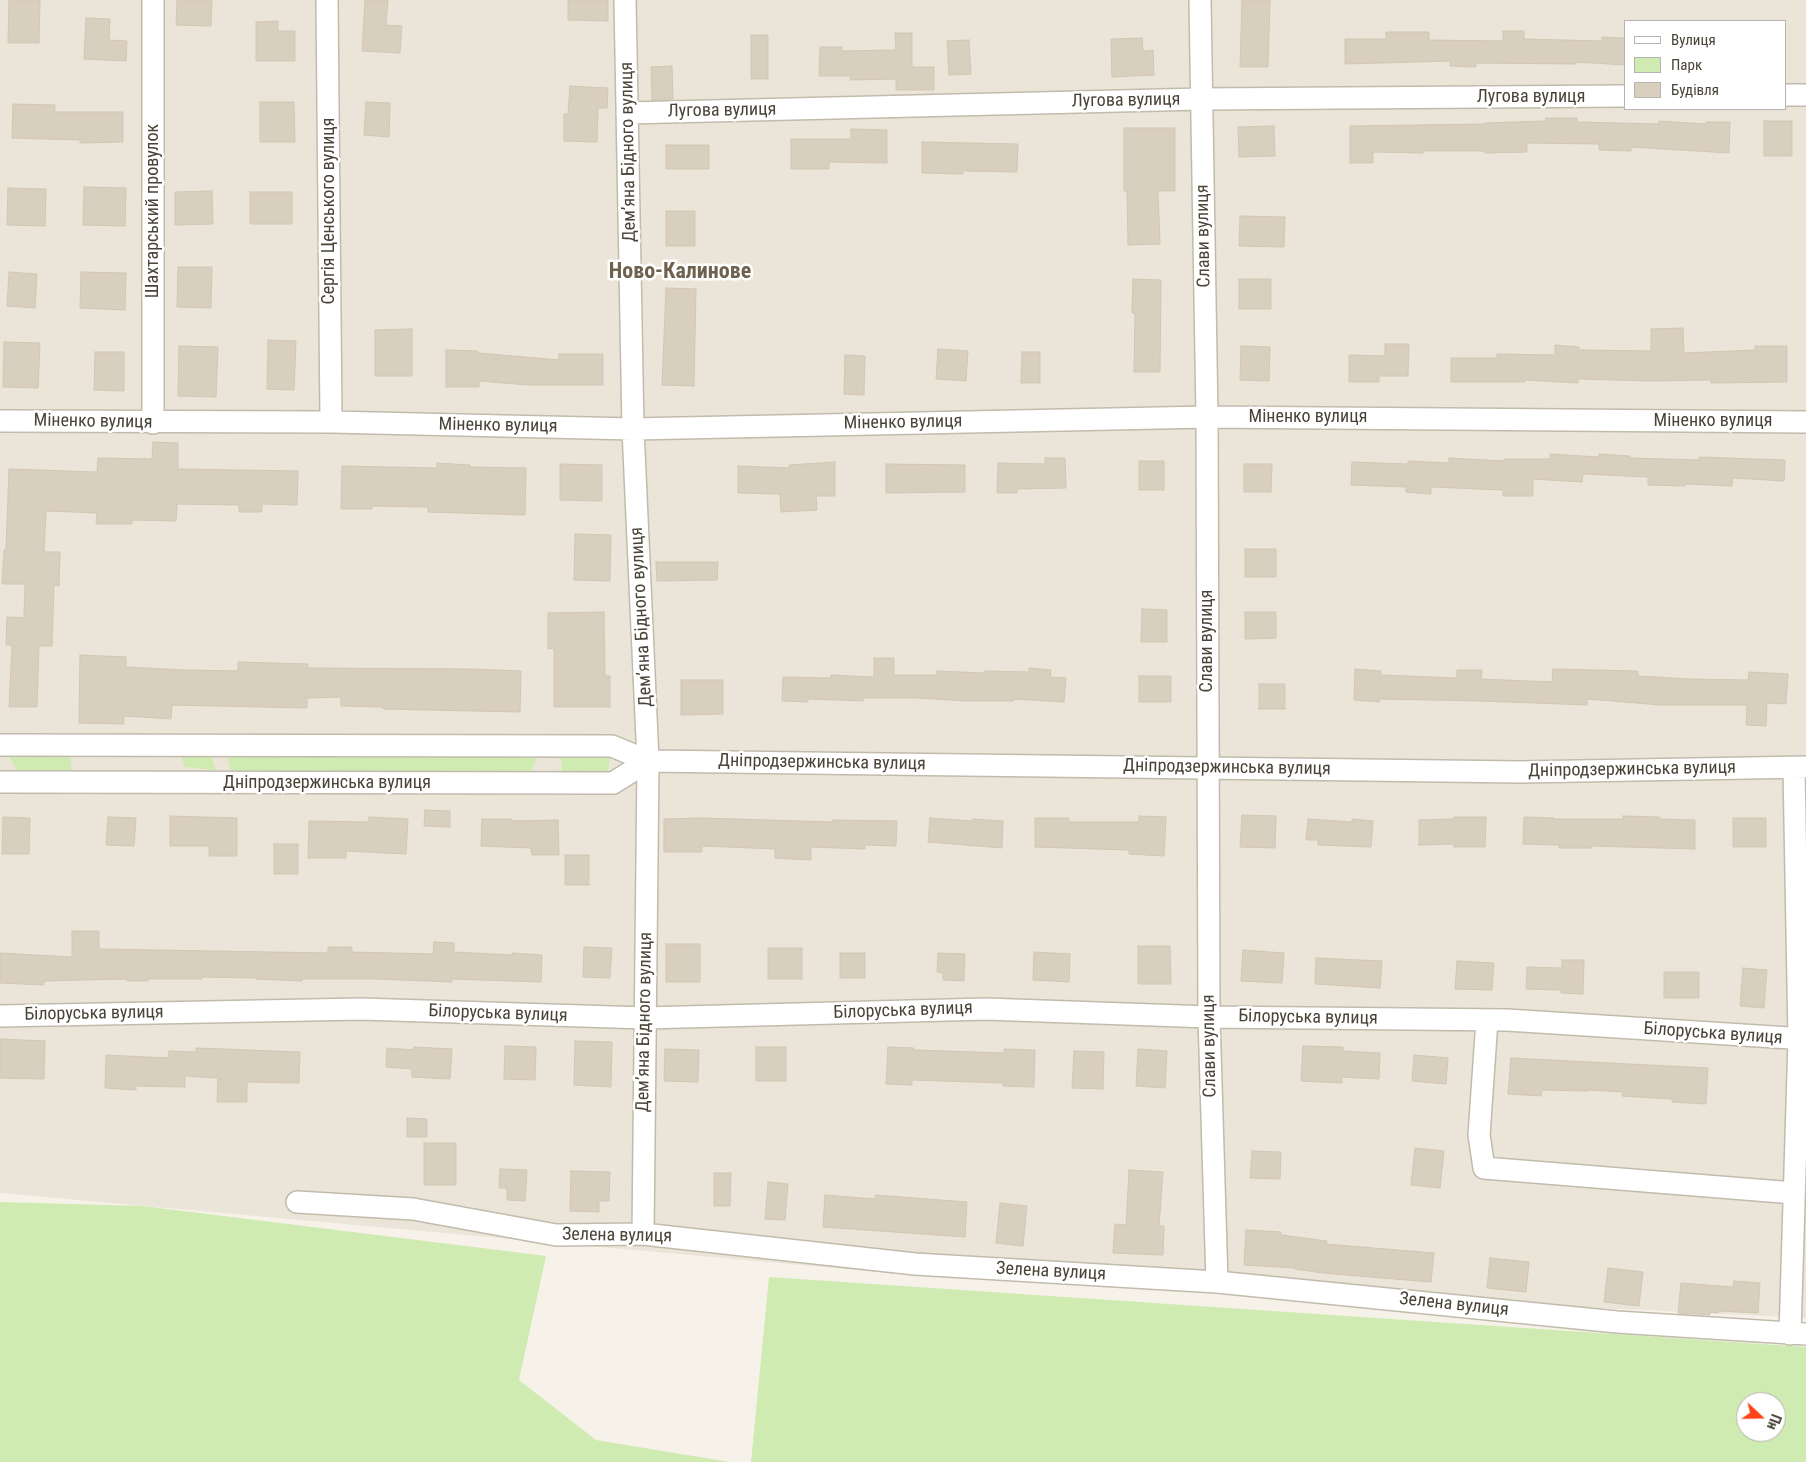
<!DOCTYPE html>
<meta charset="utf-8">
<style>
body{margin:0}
#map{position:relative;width:1806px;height:1462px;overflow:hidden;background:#f6f2ea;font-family:"Roboto Condensed",sans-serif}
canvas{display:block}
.legend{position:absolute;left:1624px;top:20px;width:162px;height:90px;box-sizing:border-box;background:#fff;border:1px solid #b7b4af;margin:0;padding:6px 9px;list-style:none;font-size:15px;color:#4a4337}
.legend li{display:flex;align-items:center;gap:10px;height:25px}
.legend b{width:25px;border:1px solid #b7b4af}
.north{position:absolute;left:1736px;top:1392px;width:50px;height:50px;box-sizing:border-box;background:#fff;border:1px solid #b7b4af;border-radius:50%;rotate:111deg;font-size:14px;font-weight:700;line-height:20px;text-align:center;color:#4a4337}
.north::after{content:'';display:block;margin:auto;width:18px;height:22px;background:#ff4218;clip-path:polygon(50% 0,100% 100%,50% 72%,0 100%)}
</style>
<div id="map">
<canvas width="1806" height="1462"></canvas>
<ul class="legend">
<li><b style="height:6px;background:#fff"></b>Вулиця</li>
<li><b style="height:14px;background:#cfebb1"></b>Парк</li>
<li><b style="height:14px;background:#d8cfbf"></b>Будівля</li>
</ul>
<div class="north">Пн</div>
</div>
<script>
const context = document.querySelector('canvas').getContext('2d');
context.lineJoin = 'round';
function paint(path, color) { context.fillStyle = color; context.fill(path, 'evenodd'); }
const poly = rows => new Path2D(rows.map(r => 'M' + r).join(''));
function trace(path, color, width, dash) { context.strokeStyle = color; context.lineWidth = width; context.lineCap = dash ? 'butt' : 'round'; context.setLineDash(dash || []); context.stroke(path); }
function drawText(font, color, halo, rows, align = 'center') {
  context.font = font + ' "Roboto Condensed",sans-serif'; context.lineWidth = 5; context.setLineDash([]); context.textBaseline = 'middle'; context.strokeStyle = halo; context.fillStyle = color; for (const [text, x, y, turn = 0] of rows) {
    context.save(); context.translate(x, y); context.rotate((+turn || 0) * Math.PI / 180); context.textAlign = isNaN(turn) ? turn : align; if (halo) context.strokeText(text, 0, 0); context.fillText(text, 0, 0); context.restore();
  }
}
paint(poly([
 [0,0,1806,0,1806,1318,901,1274,0,1193],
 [1625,21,1785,21,1785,109,1625,109]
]), '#eae5d8');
paint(poly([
 [7,753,71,753,71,771,17,770],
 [210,753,216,770,184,767,181,754],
 [226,753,538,756,531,772,231,771],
 [561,756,610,758,608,772,562,775],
 [0,1202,143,1206,546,1256,519,1380,596,1440,730,1462,0,1462],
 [769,1277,1806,1347,1806,1462,751,1462],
 [1746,1402,1776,1402,1776,1432,1746,1432]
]), '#cfebb1');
const building = poly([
 [9,0,40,0,39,43,8,43,9,0],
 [177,0,212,0,211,26,176,25,177,0],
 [365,0,388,0,386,25,402,26,400,53,362,51,365,0],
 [568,0,608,0,608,21,568,20,568,0],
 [1242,0,1270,0,1268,67,1240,67,1242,0],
 [86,18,110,19,109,40,127,41,126,61,84,59,86,18],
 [278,21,278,31,295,31,295,61,256,61,256,22,278,21],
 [1503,31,1524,31,1524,39,1602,41,1602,37,1625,38,1625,65,1576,62,1576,64,1476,63,1476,67,1450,66,1450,61,1345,64,1345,39,1386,39,1386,32,1429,32,1429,40,1503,41,1503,31],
 [895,33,912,33,912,67,934,67,934,90,896,90,896,79,850,80,850,76,819,76,820,47,842,47,842,51,896,50,895,33],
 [751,35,768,35,768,79,751,79,751,35],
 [1142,38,1143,51,1153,50,1154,75,1112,77,1111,39,1142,38],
 [969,40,971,74,949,75,947,41,969,40],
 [672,66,673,99,652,100,651,67,672,66],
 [570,86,608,88,607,108,598,108,597,142,564,141,564,114,568,114,570,86],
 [260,102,294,102,295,142,260,142,260,102],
 [366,102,390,103,389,137,364,135,366,102],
 [13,104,55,105,55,112,123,112,123,142,80,143,80,140,12,138,13,104],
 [1546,118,1577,118,1577,122,1658,124,1659,121,1706,124,1706,122,1730,122,1729,153,1631,147,1631,151,1599,150,1599,144,1527,143,1527,152,1485,153,1485,151,1423,151,1423,153,1373,152,1373,163,1350,163,1350,126,1485,124,1485,123,1546,121,1546,118],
 [1764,121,1792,121,1792,156,1764,156,1764,121],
 [1274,126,1275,156,1239,157,1238,127,1274,126],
 [1124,128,1175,128,1175,191,1158,191,1160,244,1128,245,1127,191,1124,191,1124,128],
 [851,129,887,130,887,163,829,162,829,169,791,169,791,139,851,139,851,129],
 [922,142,1018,144,1017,172,963,171,963,174,922,173,922,142],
 [666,145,709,145,709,169,666,169,666,145],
 [84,187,126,188,125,226,83,225,84,187],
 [8,188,46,189,45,226,7,225,8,188],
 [212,191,213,224,175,225,175,192,212,191],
 [250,192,292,192,292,224,250,224,250,192],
 [666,211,695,211,695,246,666,246,666,211],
 [1240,216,1285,217,1284,247,1239,246,1240,216],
 [178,267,212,267,211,308,177,307,178,267],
 [9,272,37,274,35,308,7,306,9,272],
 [81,272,126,273,125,310,80,308,81,272],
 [1133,279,1161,280,1160,372,1134,372,1135,313,1132,313,1133,279],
 [1239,279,1271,279,1271,309,1239,309,1239,279],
 [666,288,696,289,694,386,662,385,666,288],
 [1683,328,1684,353,1755,350,1755,346,1787,346,1787,382,1711,383,1711,380,1652,381,1578,379,1578,383,1525,380,1525,382,1451,382,1451,358,1497,358,1497,354,1555,355,1555,345,1579,347,1579,350,1651,351,1651,329,1683,328],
 [412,329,412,376,375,376,375,330,412,329],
 [268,340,296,341,294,390,267,389,268,340],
 [4,342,40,343,38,388,3,387,4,342],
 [1385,344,1409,344,1408,376,1379,376,1379,382,1349,382,1349,355,1385,356,1385,344],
 [179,346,218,347,216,397,178,396,179,346],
 [1241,346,1270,347,1269,381,1240,380,1241,346],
 [938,349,968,351,966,381,936,379,938,349],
 [446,350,478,351,478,353,559,360,559,354,603,354,603,385,528,385,479,381,479,387,446,387,446,350],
 [95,352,124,352,124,391,94,390,95,352],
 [1022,352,1040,352,1040,383,1021,383,1022,352],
 [845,355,865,356,864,395,844,394,845,355],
 [153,442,178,443,178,469,298,471,297,505,262,504,262,512,239,512,239,505,177,504,176,521,132,520,132,524,96,524,97,513,46,511,44,552,60,552,59,586,54,585,52,646,39,646,37,707,9,707,12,645,6,645,7,617,24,618,25,584,2,584,4,550,6,550,9,469,97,472,98,458,152,459,153,442],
 [1550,454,1599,457,1599,454,1630,456,1630,458,1699,460,1699,457,1785,460,1784,481,1733,478,1732,486,1685,484,1685,486,1648,485,1648,477,1583,474,1582,482,1533,479,1533,496,1503,496,1503,490,1431,487,1431,494,1406,492,1406,487,1351,485,1352,462,1408,464,1408,461,1449,463,1449,458,1504,461,1504,459,1550,459,1550,454],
 [1045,458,1065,458,1066,488,1017,489,1017,493,997,493,998,463,1045,464,1045,458],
 [1139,461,1164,461,1164,490,1139,490,1139,461],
 [835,462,835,496,816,496,817,510,781,512,780,494,738,493,738,466,790,468,789,465,835,462],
 [437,463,470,465,470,467,526,468,525,515,428,512,428,507,372,506,372,509,341,509,342,466,437,468,437,463],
 [560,464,602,465,602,501,560,500,560,464],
 [886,464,965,465,965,492,886,493,886,464],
 [1244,464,1272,464,1271,492,1244,492,1244,464],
 [575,534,611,535,610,581,574,580,575,534],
 [1245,549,1276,549,1276,577,1245,577,1245,549],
 [656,562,718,562,717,580,657,581,656,562],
 [1142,609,1167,610,1167,642,1141,642,1142,609],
 [604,612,605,676,610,676,610,707,554,707,554,648,548,649,548,613,604,612],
 [1245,612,1276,612,1276,638,1245,639,1245,612],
 [80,655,126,657,126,667,185,670,238,671,238,662,308,664,308,668,469,669,521,671,520,712,383,709,383,707,341,706,341,697,307,698,307,708,172,705,171,719,124,716,124,724,79,723,80,655],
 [874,658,894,658,894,675,936,675,937,671,985,673,985,671,1029,672,1029,668,1051,670,1050,677,1066,678,1064,702,1014,699,1014,701,966,701,918,698,863,698,863,701,808,699,808,702,782,701,783,677,831,678,831,675,874,677,874,658],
 [1355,669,1381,671,1380,675,1457,678,1457,670,1482,670,1481,679,1552,682,1553,669,1638,671,1638,676,1689,679,1748,680,1749,672,1788,674,1786,704,1767,703,1766,726,1746,725,1747,705,1661,705,1587,699,1587,705,1481,701,1380,699,1379,702,1354,700,1355,669],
 [1139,676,1171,676,1171,702,1139,702,1139,676],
 [681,680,723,680,723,714,681,715,681,680],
 [1259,684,1285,684,1285,709,1259,709,1259,684],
 [425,810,450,811,450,827,424,826,425,810],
 [1242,815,1276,816,1275,848,1240,847,1242,815],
 [170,816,237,818,237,856,209,856,209,846,170,846,170,816],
 [1139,816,1166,817,1164,856,1129,854,1129,850,1035,847,1035,818,1069,818,1069,822,1139,822,1139,816],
 [1623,816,1659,817,1659,819,1695,820,1695,849,1592,846,1592,848,1559,848,1559,845,1523,844,1524,817,1554,818,1554,819,1623,819,1623,816],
 [3,817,30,818,29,854,2,854,3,817],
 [108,817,136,818,134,846,106,845,108,817],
 [369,817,408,819,406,854,346,851,346,858,308,858,309,821,369,822,369,817],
 [1454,817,1486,817,1485,847,1454,847,1454,844,1419,845,1419,820,1454,819,1454,817],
 [702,818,833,822,833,820,897,821,896,846,865,845,865,849,811,847,811,860,775,858,775,849,702,846,702,852,664,852,664,819,702,818],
 [930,818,973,821,973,819,1003,821,1002,848,928,842,930,818],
 [1733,818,1766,818,1766,847,1733,847,1733,818],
 [482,819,512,819,512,821,558,820,559,855,532,855,531,848,481,846,482,819],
 [1308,819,1352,822,1352,819,1373,821,1371,847,1318,845,1318,840,1306,840,1308,819],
 [274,844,298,844,298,874,274,874,274,844],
 [565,855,589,855,589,885,565,885,565,855],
 [72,931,99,931,99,949,328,953,328,947,352,947,352,952,433,954,434,942,454,943,454,952,512,955,512,953,542,955,541,982,452,979,452,982,377,979,302,979,302,981,256,979,257,978,202,977,202,979,148,979,148,981,127,981,127,979,44,981,44,985,0,983,0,953,72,957,72,931],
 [666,944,700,944,700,982,666,982,666,944],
 [1138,946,1170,946,1171,984,1138,984,1138,946],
 [584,947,612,948,610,978,583,977,584,947],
 [768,948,802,948,802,979,768,979,768,948],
 [1243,950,1284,953,1282,983,1241,981,1243,950],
 [1034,952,1070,954,1069,982,1033,980,1034,952],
 [840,953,865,953,865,978,840,978,840,953],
 [938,953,965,954,964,981,943,980,943,973,937,972,938,953],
 [1316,958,1382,961,1380,988,1315,984,1316,958],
 [1562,960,1584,960,1583,994,1561,993,1561,990,1526,989,1527,967,1562,968,1562,960],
 [1457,961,1494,963,1492,990,1455,989,1457,961],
 [1743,968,1767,970,1764,1008,1740,1006,1743,968],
 [1664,972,1699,972,1699,998,1664,998,1664,972],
 [0,1039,45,1041,44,1079,0,1078,0,1039],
 [575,1041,612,1042,611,1087,574,1085,575,1041],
 [505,1046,536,1047,535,1080,504,1079,505,1046],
 [1303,1046,1343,1047,1343,1051,1380,1053,1379,1079,1342,1077,1342,1083,1301,1081,1303,1046],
 [414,1047,452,1049,450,1079,412,1077,412,1069,386,1067,387,1048,413,1050,414,1047],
 [756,1047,786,1047,786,1081,756,1081,756,1047],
 [888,1047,914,1048,914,1050,1004,1053,1004,1049,1035,1050,1034,1087,1003,1086,1003,1083,912,1080,912,1085,886,1084,888,1047],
 [196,1048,300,1052,299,1083,247,1082,247,1102,217,1102,218,1078,185,1076,185,1087,136,1086,136,1090,105,1088,106,1055,168,1058,169,1051,196,1052,196,1048],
 [665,1049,699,1050,698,1082,664,1081,665,1049],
 [1138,1049,1167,1051,1165,1088,1136,1086,1138,1049],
 [1074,1051,1104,1052,1103,1089,1072,1088,1074,1051],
 [1414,1055,1448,1058,1446,1084,1412,1081,1414,1055],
 [1511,1058,1708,1068,1706,1104,1672,1102,1672,1099,1622,1096,1623,1092,1589,1090,1588,1091,1542,1090,1541,1096,1508,1094,1511,1058],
 [407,1118,427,1119,427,1137,407,1137,407,1118],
 [424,1143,456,1143,456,1185,424,1185,424,1143],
 [1415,1148,1444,1151,1440,1188,1411,1185,1415,1148],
 [1252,1151,1281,1152,1280,1179,1250,1178,1252,1151],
 [500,1169,527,1170,525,1201,507,1200,507,1188,499,1188,500,1169],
 [1129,1170,1163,1172,1159,1226,1164,1226,1163,1255,1113,1253,1115,1224,1126,1225,1129,1170],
 [571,1171,610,1172,609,1201,599,1201,599,1212,570,1211,571,1171],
 [714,1173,731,1173,730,1206,714,1206,714,1173],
 [768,1182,788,1184,785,1220,765,1219,768,1182],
 [825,1195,875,1199,875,1195,967,1202,965,1237,823,1227,825,1195],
 [1000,1203,1027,1206,1023,1246,996,1243,1000,1203],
 [1246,1230,1281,1232,1281,1235,1327,1241,1326,1244,1434,1253,1431,1282,1323,1273,1295,1269,1295,1268,1244,1265,1246,1230],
 [1490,1258,1529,1262,1526,1292,1487,1288,1490,1258],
 [1608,1268,1643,1272,1639,1306,1604,1302,1608,1268],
 [1734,1281,1760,1283,1758,1313,1719,1311,1718,1313,1710,1312,1710,1315,1678,1313,1681,1283,1733,1287,1734,1281]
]);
paint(building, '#d8cfbf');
trace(building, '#d3c7b2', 1);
const minor = poly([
 [327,0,331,422],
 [625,0,633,429,648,761,643,1234],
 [1200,0,1207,417,1209,1017,1217,1282],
 [1785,95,1806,95],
 [628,113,1201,99,1625,96],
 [0,421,331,422,633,429,1207,417,1806,422],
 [153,423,153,0],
 [0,745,612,746,648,761,1521,772,1806,767],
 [0,782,613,783,648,761],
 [0,1016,361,1009,645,1018,986,1009,1209,1017,1507,1020,1806,1039],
 [1487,1020,1479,1135,1484,1168,1794,1193],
 [297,1202,413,1209,556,1235,643,1234,915,1264,1217,1282,1617,1322,1806,1334],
 [1790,1334,1799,1039,1794,768]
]);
trace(minor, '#c2bbac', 24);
trace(minor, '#fff', 21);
drawText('18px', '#4a4337', '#fff', [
 ["Лугова вулиця",1531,97],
 ["Лугова вулиця",1126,101,-1],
 ["Лугова вулиця",722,111,-1],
 ["Дем’яна Бідного вулиця",629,152,-91],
 ["Шахтарський провулок",153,211,-90],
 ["Сергія Ценського вулиця",329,211,-90],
 ["Слави вулиця",1204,236,-91],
 ["Міненко вулиця",1308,417],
 ["Міненко вулиця",1713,421],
 ["Міненко вулиця",93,422,1],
 ["Міненко вулиця",903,423,-1],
 ["Міненко вулиця",498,426,1],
 ["Дем’яна Бідного вулиця",642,617,-93],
 ["Слави вулиця",1207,641,-90],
 ["Дніпродзержинська вулиця",822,763,1],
 ["Дніпродзержинська вулиця",1227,768,1],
 ["Дніпродзержинська вулиця",1632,770,-1],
 ["Дніпродзержинська вулиця",327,783],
 ["Білоруська вулиця",903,1011,-2],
 ["Білоруська вулиця",94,1014,-1],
 ["Білоруська вулиця",498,1014,2],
 ["Білоруська вулиця",1308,1018,1],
 ["Дем’яна Бідного вулиця",645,1022,-89],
 ["Білоруська вулиця",1713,1034,4],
 ["Слави вулиця",1210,1046,-91],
 ["Зелена вулиця",617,1236,1],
 ["Зелена вулиця",1051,1272,3],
 ["Зелена вулиця",1454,1305,6]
]);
drawText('bold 22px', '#6e624e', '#fff', [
 ["Ново-Калинове",680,272]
]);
</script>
